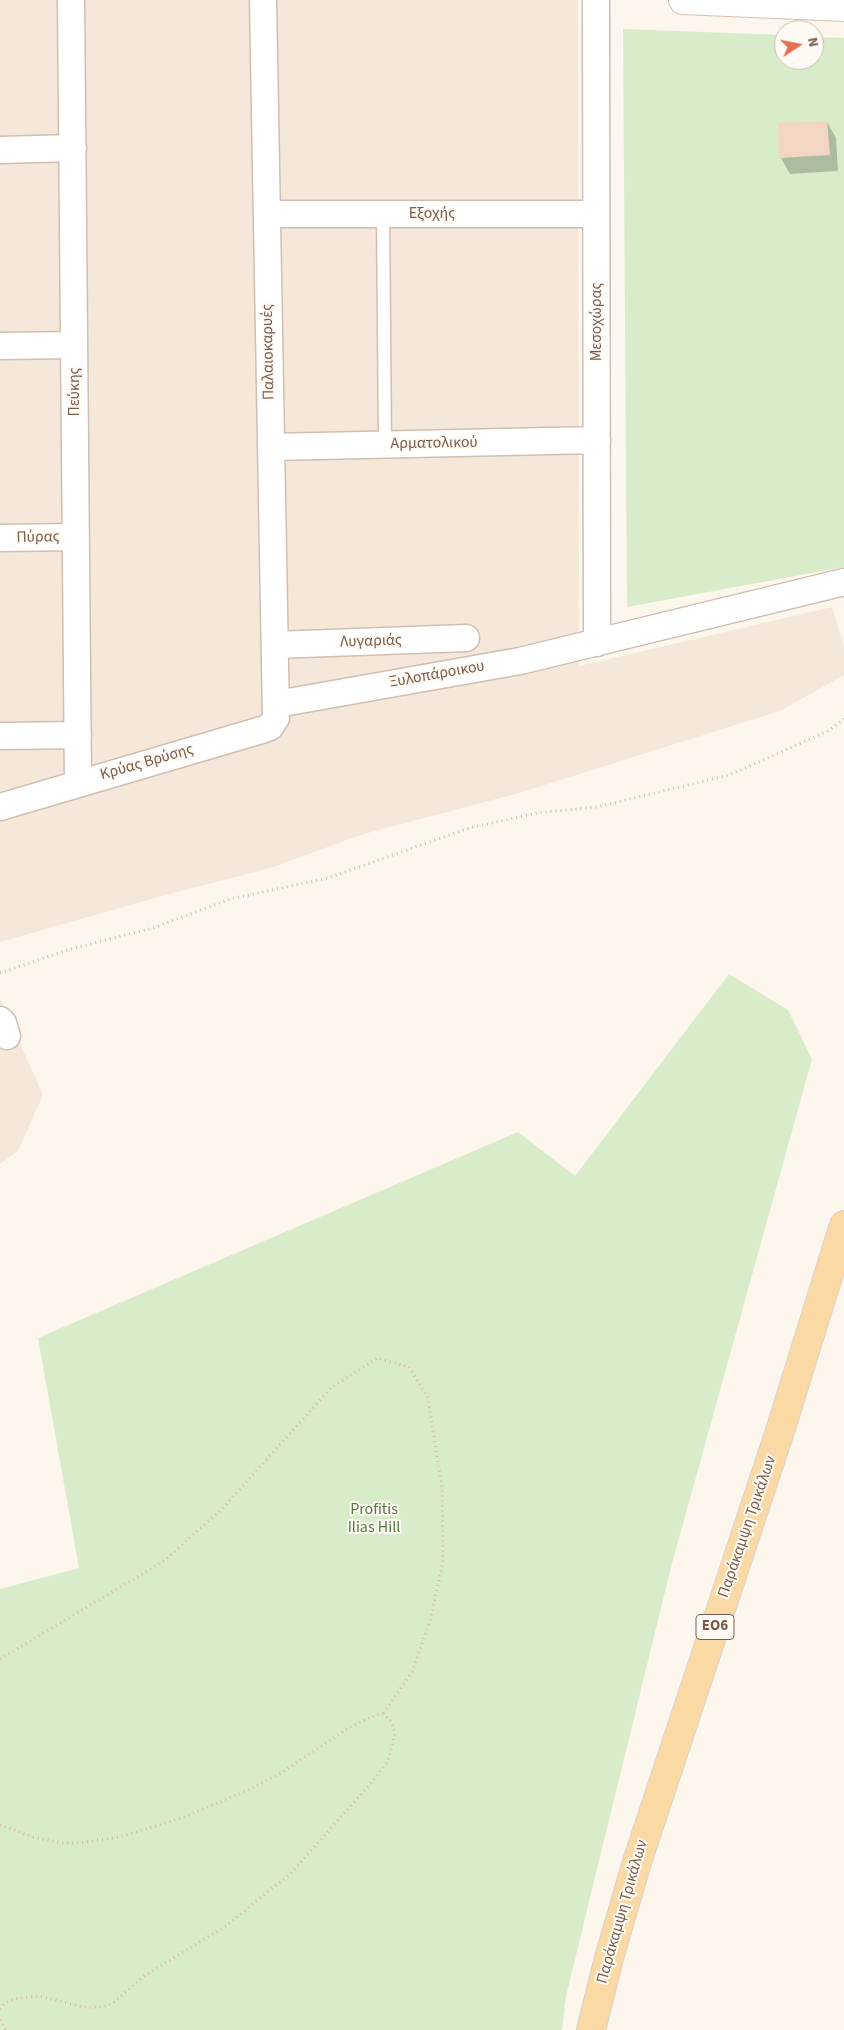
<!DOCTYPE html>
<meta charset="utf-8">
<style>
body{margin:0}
#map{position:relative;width:844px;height:2030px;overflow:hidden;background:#fdf6ec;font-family:"Source Sans 3",sans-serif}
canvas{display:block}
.north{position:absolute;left:774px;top:20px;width:50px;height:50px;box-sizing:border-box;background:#fffaf3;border:1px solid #cabbb1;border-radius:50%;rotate:79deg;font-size:14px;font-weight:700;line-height:20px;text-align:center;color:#7a5c4d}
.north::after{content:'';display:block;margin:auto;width:18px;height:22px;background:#e76f51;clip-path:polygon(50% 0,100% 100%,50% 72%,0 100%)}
</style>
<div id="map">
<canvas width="844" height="2030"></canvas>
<div class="north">N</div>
</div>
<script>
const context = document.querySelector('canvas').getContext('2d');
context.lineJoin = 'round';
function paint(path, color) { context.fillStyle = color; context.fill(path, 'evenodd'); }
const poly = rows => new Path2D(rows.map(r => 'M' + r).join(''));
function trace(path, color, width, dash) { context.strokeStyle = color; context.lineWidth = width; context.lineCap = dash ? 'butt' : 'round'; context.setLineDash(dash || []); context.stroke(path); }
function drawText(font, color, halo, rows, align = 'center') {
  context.font = font + ' "Source Sans 3",sans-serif'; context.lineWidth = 4; context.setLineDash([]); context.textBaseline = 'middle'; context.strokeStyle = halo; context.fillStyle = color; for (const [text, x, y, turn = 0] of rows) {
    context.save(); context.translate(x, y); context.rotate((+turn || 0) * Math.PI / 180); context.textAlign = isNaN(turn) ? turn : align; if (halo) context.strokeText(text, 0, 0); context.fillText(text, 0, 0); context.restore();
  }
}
paint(poly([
 [0,0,578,0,579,666,832,607,844,647,844,675,780,711,519,793,360,835,274,867,162,896,0,942],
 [0,998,43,1095,18,1151,0,1164]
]), '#f5e8da');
paint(poly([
 [623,29,784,35,784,60,814,60,814,37,844,38,844,567,627,607],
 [729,974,788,1010,812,1059,671,1567,566,1996,562,2030,0,2030,0,1589,79,1568,38,1338,518,1132,575,1176]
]), '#d8ecc9');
paint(poly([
 [827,122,836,138,838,171,790,174,781,158]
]), '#0003');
paint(poly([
 [827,121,830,155,779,158,778,123]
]), '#f3d5c3');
const lane = poly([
 [383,214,385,444]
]);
const street = poly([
 [71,0,78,783],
 [596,0,597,643],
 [0,150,73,148],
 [267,214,596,214],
 [0,346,74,345],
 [271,447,597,440],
 [0,538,76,537],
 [275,645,466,638],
 [277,704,520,661,844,582],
 [0,736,78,735],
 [0,807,265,729,270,727,276,718,263,0],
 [0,1020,3,1023,7,1036]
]);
const secondary = poly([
 [683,0,844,7]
]);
const primary = poly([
 [591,2030,609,1958,637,1862,780,1431,844,1225]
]);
trace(lane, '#d1beb0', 15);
trace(street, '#d1beb0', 29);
trace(secondary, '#d6c0b0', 30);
trace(primary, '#dad1cd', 30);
trace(poly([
 [0,973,71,949,153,928,230,899,328,878,469,828,537,813,597,807,729,775,828,731,844,719],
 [0,1659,164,1561,223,1508,331,1388,377,1358,409,1367,428,1398,442,1488,443,1562,430,1621,412,1672,383,1714],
 [0,1825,33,1837,61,1843,79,1843,120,1837,187,1816,250,1789,281,1773,350,1727,376,1715,383,1714,391,1721,395,1733,388,1761,372,1782,291,1873,226,1926,144,1976,113,2003,104,2007,83,2007,39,1996,14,1999,5,2003,0,2009],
 [0,2020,6,2030]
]), '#d9b8a5', 3, [1, 4]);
trace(lane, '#fff', 12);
trace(street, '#fff', 26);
trace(secondary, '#fff', 28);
trace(primary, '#fbd9a5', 28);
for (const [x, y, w] of [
 [715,1627,38]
]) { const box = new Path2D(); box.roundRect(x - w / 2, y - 12.5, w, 25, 4); context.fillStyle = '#fffaf3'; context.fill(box); trace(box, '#7a5c4d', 1); }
drawText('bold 15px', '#7a5c4d', null, [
 ["ΕΟ6",715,1627]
]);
drawText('16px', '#7a5c4d', '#fffaf3', [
 ["Εξοχής",432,214],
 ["Μεσοχώρας",597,322,-90],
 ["Παλαιοκαρυές",269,352,-91],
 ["Πεύκης",75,392,-90],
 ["Αρματολικού",434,444,-1],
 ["Πύρας",38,538,-1],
 ["Λυγαριάς",371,642,-2],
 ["Ξυλοπάροικου",437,675,-10],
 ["Κρύας Βρύσης",147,763,-16],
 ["Παράκαμψη Τρικάλων",748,1527,-71],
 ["Παράκαμψη Τρικάλων",623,1912,-74]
]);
drawText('16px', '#537a41', '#fffaf3', [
 ["Profitis",374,1510],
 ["Ilias Hill",374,1528]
]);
</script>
